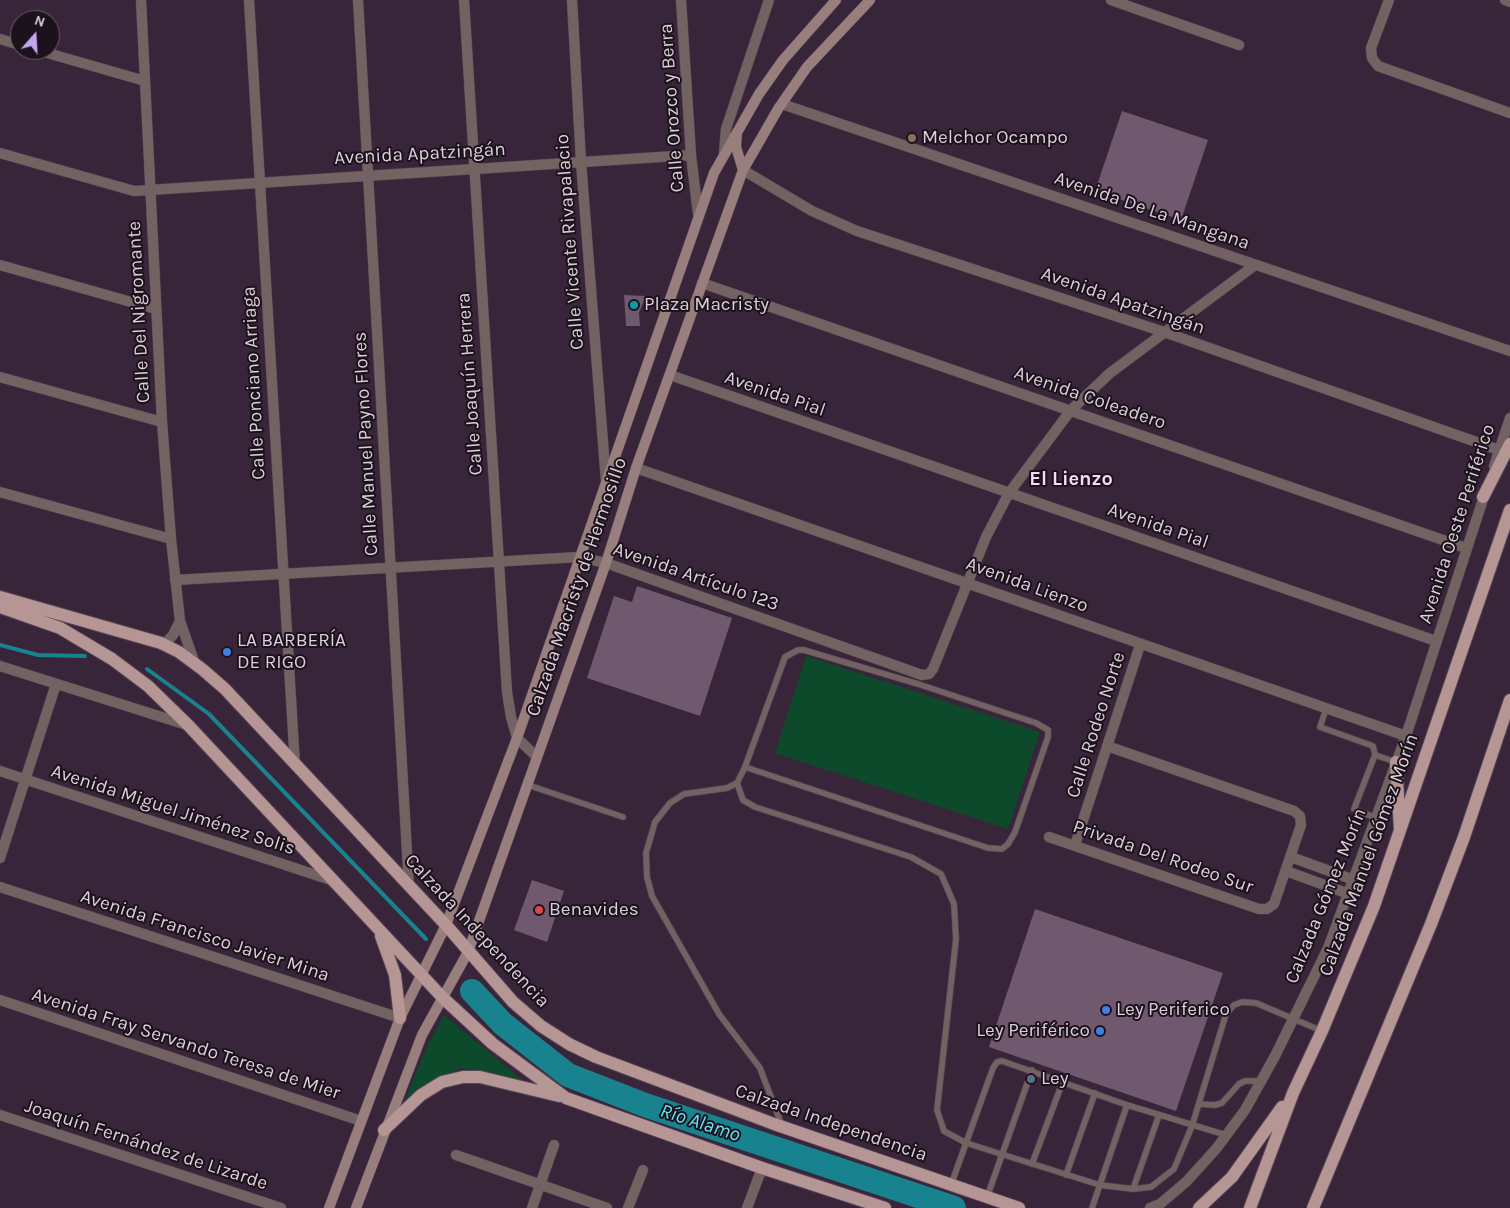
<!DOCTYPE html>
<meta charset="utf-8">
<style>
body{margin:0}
#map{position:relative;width:1510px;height:1208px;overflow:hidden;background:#392539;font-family:Karla,sans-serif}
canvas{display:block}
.north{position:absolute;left:10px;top:10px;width:50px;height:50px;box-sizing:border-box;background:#1b121b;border:1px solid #685e68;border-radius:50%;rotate:19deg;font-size:14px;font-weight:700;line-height:20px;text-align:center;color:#dccfdb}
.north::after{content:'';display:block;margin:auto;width:18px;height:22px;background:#c5a7f1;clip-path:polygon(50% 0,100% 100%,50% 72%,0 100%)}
</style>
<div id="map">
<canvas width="1510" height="1208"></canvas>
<div class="north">N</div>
</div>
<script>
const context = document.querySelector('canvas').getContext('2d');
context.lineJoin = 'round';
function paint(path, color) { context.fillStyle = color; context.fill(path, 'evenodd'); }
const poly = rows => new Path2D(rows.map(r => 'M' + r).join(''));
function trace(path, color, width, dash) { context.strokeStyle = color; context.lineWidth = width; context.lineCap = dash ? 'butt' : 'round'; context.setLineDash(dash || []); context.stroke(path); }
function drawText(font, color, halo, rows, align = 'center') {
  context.font = font + ' Karla,sans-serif'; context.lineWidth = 4; context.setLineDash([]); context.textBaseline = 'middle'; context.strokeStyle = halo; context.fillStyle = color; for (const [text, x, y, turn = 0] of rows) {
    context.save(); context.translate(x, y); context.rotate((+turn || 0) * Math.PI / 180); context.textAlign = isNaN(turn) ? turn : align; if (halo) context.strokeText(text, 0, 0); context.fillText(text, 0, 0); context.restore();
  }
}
paint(poly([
 [806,656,1040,732,1008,829,775,753],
 [444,1015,525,1082,460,1068,405,1100,427,1046]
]), '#0c4a2b');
trace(poly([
 [0,645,38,655,85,656],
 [147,669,209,714,426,939]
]), '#19828f', 4);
trace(poly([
 [472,991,503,1024,568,1075,645,1105,954,1208]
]), '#19828f', 24);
paint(poly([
 [1122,111,1208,140,1181,220,1095,191],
 [624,295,646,296,639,313,640,326,626,326],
 [637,586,732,618,700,716,587,678,614,596,632,602],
 [532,880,564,891,547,942,514,930],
 [1035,909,1223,973,1176,1111,989,1047]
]), '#70586e');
const lane = poly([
 [1326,709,1320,727,1373,746,1375,755,1354,809,1376,818],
 [1375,755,1396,762],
 [745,767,988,848,1002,849,1008,844,1015,832,1048,737,1048,730,1036,723,918,684,804,650,798,650,785,657,745,767,737,783,727,788,684,794,670,803,655,822,646,853,647,877,652,896,719,1014,760,1068,782,1126],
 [737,783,743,800,755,807,911,857,941,874,954,904,956,939,937,1110,944,1131,966,1143,1100,1185,1133,1189,1151,1187,1174,1169,1192,1126,1226,1014,1234,1005,1242,1002,1256,1003,1322,1031],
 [528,785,623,817],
 [1199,1104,1215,1105,1222,1103,1239,1084,1245,1081,1261,1081],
 [1032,1164,1063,1081],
 [1066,1175,1095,1093],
 [951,1185,993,1068,997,1062,1002,1061,1127,1105,1226,1135],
 [1133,1189,1159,1115],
 [987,1197,1032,1070],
 [1092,1208,1127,1105]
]);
const street = poly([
 [141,0,162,422,171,539,180,621,195,664],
 [249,0,295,765],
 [358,0,409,887],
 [464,0,507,692,511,717,517,738,537,757],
 [572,0,581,162,606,481],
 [681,0,691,155,698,214],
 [1111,0,1239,45],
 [1389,0,1371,48,1372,58,1378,66,1510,113],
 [1505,0,1510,2],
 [0,39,20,45],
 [37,50,145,81],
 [782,104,1510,351],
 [0,153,134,191,691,155],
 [724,153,726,129,769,0],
 [743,170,812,211,857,231,1164,332,1499,450],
 [0,265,156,309],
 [702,283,1466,548],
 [670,375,1436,641],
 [0,377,162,422],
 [1494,466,1510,418],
 [636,468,1406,736],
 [0,492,171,539],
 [175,580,579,557,606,563,922,675,929,674,933,669,986,537,1009,493,1071,410,1110,373,1255,265],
 [164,645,173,635,180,621],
 [0,666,187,725],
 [0,771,334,881],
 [1049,837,1259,909,1267,909,1274,904,1301,825,1300,816,1294,811,1107,746],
 [1075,845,1140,645],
 [1291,857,1354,880],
 [0,858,56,684],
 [1286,871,1349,894],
 [0,887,400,1018],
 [0,1000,361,1121],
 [0,1115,281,1208],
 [456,1155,607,1208],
 [532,1208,554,1145],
 [628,1208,643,1170],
 [747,1208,762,1168],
 [1150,1208,1160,1204,1186,1182,1216,1149,1245,1110,1275,1056,1328,948,1406,736,1486,490]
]);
const secondary = poly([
 [737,132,736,147,743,170],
 [329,1208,400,1018,446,925,517,738,714,173,759,94,783,60,836,0],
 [356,1208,422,1035,468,952,606,563,636,468,743,170,778,109,807,67,870,0]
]);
const primary = poly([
 [1483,497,1510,444],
 [0,597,161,643,179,652,202,669,225,689,446,925,513,1002,541,1026,569,1044,596,1057,774,1124,1019,1208],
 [0,607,60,628,112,659,148,686,189,726,443,998,493,1044,566,1098,762,1168,885,1208],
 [1396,762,1400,830],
 [381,936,395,975,400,1018],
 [384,1130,421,1095,442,1082,463,1077,480,1077,559,1096],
 [1199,1208,1232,1177,1282,1107],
 [1250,1208,1293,1093,1322,1031,1374,906,1510,510],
 [1313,1208,1431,924,1464,837,1510,700]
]);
trace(lane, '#564456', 7);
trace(street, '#564456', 11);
trace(secondary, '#564456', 11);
trace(primary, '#564456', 14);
trace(lane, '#726261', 5.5);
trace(street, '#726261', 10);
trace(secondary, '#987f7e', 10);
trace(primary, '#b69694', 12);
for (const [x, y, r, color] of [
 [912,138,5,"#8d6e63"],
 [634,305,5,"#0f9aa8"],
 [227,652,5,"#3f7fe0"],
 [539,910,5,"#e0444e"],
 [1106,1010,5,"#3f7fe0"],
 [1100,1031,5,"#3f7fe0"],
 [1031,1079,5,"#5c6f8a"]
]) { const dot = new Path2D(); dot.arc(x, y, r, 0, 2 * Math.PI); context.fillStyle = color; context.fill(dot); trace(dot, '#1b121b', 2); }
drawText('19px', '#dccfdb', '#1b121b', [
 ["Calle Orozco y Berra",672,108,-94],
 ["Avenida Apatzingán",420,154,-3],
 ["Avenida De La Mangana",1152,211,19],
 ["Calle Vicente Rivapalacio",570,242,-94],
 ["Avenida Apatzingán",1123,301,19],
 ["Calle Del Nigromante",139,312,-93],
 ["Calle Ponciano Arriaga",254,383,-93],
 ["Calle Joaquín Herrera",470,384,-94],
 ["Avenida Pial",775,394,19],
 ["Avenida Coleadero",1090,398,19],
 ["Calle Manuel Payno Flores",366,444,-93],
 ["Avenida Oeste Periférico",1457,524,-72],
 ["Avenida Pial",1158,526,19],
 ["Avenida Artículo 123",696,577,19],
 ["Avenida Lienzo",1027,585,20],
 ["Calzada Macristy de Hermosillo",577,587,-71],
 ["Calle Rodeo Norte",1096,725,-72],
 ["Avenida Miguel Jiménez Solis",173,810,18],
 ["Calzada Manuel Gómez Morín",1369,855,-70],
 ["Privada Del Rodeo Sur",1163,857,19],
 ["Calzada Gómez Morín",1326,896,-68],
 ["Calzada Independencia",477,931,47],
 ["Avenida Francisco Javier Mina",205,936,18],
 ["Avenida Fray Servando Teresa de Mier",186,1044,18],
 ["Calzada Independencia",831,1123,19],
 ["Joaquín Fernández de Lizarde",146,1145,18]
]);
drawText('19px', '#dccfdb', '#1b121b', [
 ["Melchor Ocampo",922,138],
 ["Plaza Macristy",644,305],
 ["LA BARBERÍA",237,641],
 ["DE RIGO",237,663],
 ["Benavides",549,910],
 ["Ley Periferico",1116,1010],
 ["Ley Periférico",1090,1031,"right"],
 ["Ley",1041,1079]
], 'left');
drawText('bold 20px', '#f5daf4', '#1b121b', [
 ["El Lienzo",1071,479]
]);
drawText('italic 20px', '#65e4f6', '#1b121b', [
 ["Río Alamo",700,1123,18]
]);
</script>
